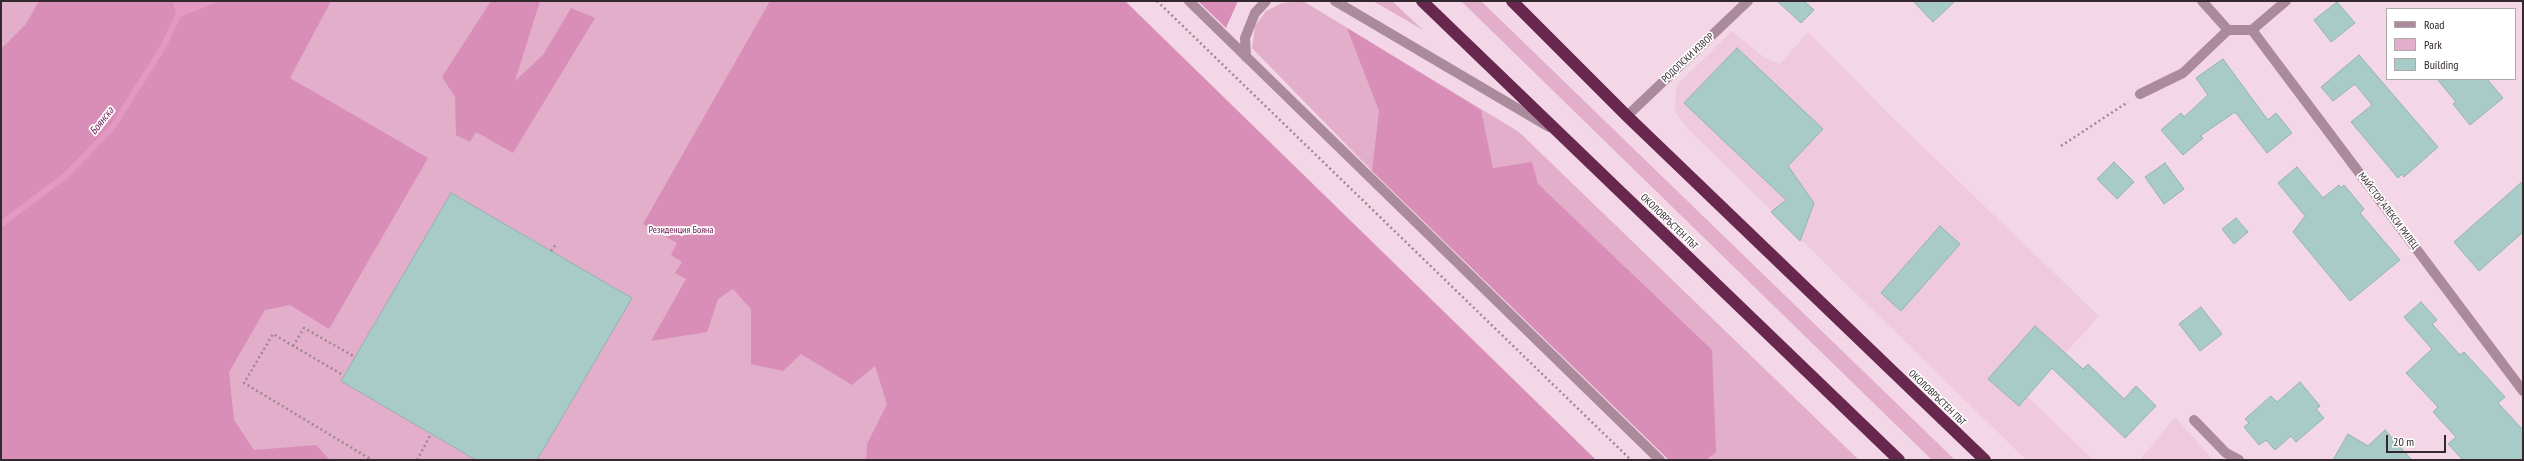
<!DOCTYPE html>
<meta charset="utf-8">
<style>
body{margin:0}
#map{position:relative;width:2524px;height:461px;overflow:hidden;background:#f4d7e6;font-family:"PT Sans Narrow",sans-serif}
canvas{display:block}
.frame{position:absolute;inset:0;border:2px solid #33282d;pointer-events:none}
.legend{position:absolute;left:2386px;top:8px;width:130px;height:72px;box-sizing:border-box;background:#fff;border:1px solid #ada9ab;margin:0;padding:5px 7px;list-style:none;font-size:12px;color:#33282d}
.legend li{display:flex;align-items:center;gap:8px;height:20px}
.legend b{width:20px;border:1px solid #ada9ab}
.scale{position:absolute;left:2386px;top:435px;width:60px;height:18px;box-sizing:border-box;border:2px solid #33282d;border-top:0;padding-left:5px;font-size:12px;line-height:14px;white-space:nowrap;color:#33282d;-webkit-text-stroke:3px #fff;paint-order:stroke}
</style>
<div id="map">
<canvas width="2524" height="461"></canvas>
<div class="frame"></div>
<ul class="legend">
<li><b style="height:5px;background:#ab8a9c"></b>Road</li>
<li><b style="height:11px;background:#e2aeca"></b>Park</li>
<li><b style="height:11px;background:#a8cbc7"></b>Building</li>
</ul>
<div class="scale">20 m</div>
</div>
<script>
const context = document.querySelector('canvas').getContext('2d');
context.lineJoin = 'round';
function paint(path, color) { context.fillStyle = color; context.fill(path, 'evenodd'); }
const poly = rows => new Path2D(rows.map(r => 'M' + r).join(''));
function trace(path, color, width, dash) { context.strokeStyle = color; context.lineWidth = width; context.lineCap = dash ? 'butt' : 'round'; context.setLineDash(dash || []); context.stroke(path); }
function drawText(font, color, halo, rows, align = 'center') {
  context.font = font + ' "PT Sans Narrow",sans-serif'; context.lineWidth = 3.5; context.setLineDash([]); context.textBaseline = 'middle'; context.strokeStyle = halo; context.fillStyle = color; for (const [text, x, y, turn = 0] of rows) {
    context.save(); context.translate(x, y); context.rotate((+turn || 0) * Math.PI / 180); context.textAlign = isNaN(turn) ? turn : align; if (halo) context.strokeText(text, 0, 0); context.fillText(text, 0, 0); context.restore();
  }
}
paint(poly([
 [1732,31,1765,58,1780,64,1808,32,1894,119,2099,316,2027,396,2093,460,2026,460,1686,127,1675,112,1676,86],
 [2175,417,2213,460,2140,460]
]), '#eecadc');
paint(poly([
 [1,1,1125,1,1596,460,1,460],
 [1303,1,1519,132,1859,460,1669,460,1372,171,1252,48,1255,26,1266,11,1282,3],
 [1373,1,1392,1,1423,30],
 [1461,1,1481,1,1955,460,1932,460]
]), '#e2aeca');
paint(poly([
 [39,1,173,1,177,18,219,1,331,1,290,78,428,158,329,329,290,305,265,310,229,372,234,420,254,450,316,445,330,460,1,460,1,49,26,24],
 [491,1,540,1,515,81,543,55,571,8,595,18,513,153,476,132,470,142,456,135,455,97,442,77],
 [770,1,1125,1,1596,460,866,460,867,444,887,404,875,366,852,385,801,354,783,371,751,364,751,309,733,289,718,299,707,332,651,341,686,279,675,273,682,262,671,255,677,243,643,224],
 [1198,1,1238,1,1226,28],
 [1347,28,1481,110,1493,168,1532,162,1538,184,1712,350,1716,452,1706,460,1669,460,1372,171,1379,111]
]), '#d88eb7');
paint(poly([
 [173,1,219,1,177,18]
]), '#e499c3');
trace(poly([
 [1,224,65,176,112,128,163,47,185,1]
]), '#e499c3', 6);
const building = poly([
 [1777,1,1804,1,1814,10,1801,23,1777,1],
 [1913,1,1955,1,1933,22,1913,1],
 [2337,2,2355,23,2331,42,2314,20,2337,2],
 [1737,48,1823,129,1788,166,1814,203,1800,241,1771,212,1786,200,1684,103,1737,48],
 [2359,55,2438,147,2404,177,2402,174,2398,178,2351,122,2372,105,2355,84,2333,101,2321,87,2359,55],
 [2223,59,2264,115,2268,120,2276,113,2292,133,2267,153,2235,112,2200,136,2203,138,2183,155,2161,130,2181,113,2184,117,2208,95,2196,78,2223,59],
 [2437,79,2487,79,2503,98,2470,125,2453,104,2456,102,2437,79],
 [2114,162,2134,182,2117,199,2097,179,2114,162],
 [2165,163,2184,189,2164,204,2145,177,2165,163],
 [2297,167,2323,198,2339,185,2341,188,2344,185,2364,209,2360,213,2400,260,2350,301,2293,232,2305,216,2278,183,2297,167],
 [2523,181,2523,232,2479,271,2454,242,2523,181],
 [451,193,632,298,537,460,476,460,341,381,451,193],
 [2236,218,2248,232,2234,244,2222,229,2236,218],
 [1940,226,1960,244,1901,311,1881,293,1940,226],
 [2421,302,2437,320,2432,324,2460,355,2464,352,2505,397,2498,403,2523,430,2523,460,2463,460,2448,444,2456,437,2433,412,2438,407,2406,373,2432,349,2404,317,2421,302],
 [2201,307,2222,334,2200,351,2179,324,2201,307],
 [2035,326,2083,369,2088,364,2124,399,2136,386,2156,406,2125,438,2052,368,2019,406,1988,379,2035,326],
 [2300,382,2320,406,2316,409,2324,418,2296,442,2291,436,2275,450,2266,440,2259,445,2244,427,2249,423,2245,419,2271,396,2277,402,2300,382],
 [2385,430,2412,460,2333,460,2348,434,2368,446,2385,430]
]);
paint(building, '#a8cbc7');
trace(building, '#91b4b0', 1);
trace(poly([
 [1157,1,1631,460],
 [2061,146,2128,102],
 [551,251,557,243],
 [293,346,304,328,355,357],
 [341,374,273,334,244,383,372,460],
 [417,460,431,434]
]), '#9c8892', 2.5, [2, 3]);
trace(poly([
 [1189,1,1660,460],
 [1335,1,1549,127],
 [2202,1,2228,30],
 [2252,30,2523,391],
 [1246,57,1245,38,1255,13,1266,1],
 [2140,94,2183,73,2228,30,2252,30,2286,1],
 [1627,116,1748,1],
 [2194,420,2226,453,2239,460]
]), '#ab8a9c', 10);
trace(poly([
 [1422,1,1899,460],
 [1512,1,1627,116,1985,460]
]), '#67274f', 12);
drawText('10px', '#33282d', '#fff', [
 ["РОДОПСКИ ИЗВОР",1688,58,-43],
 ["МАЙСТОР АЛЕКСИ РИЛЕЦ",2388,211,53],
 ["ОКОЛОВРЪСТЕН ПЪТ",1669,222,44],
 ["ОКОЛОВРЪСТЕН ПЪТ",1937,398,44]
]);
drawText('10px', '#6e1750', '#fff', [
 ["Резиденция Бояна",681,230]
]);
drawText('italic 11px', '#6c154e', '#fff', [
 ["Боянска",102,121,-52]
]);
</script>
